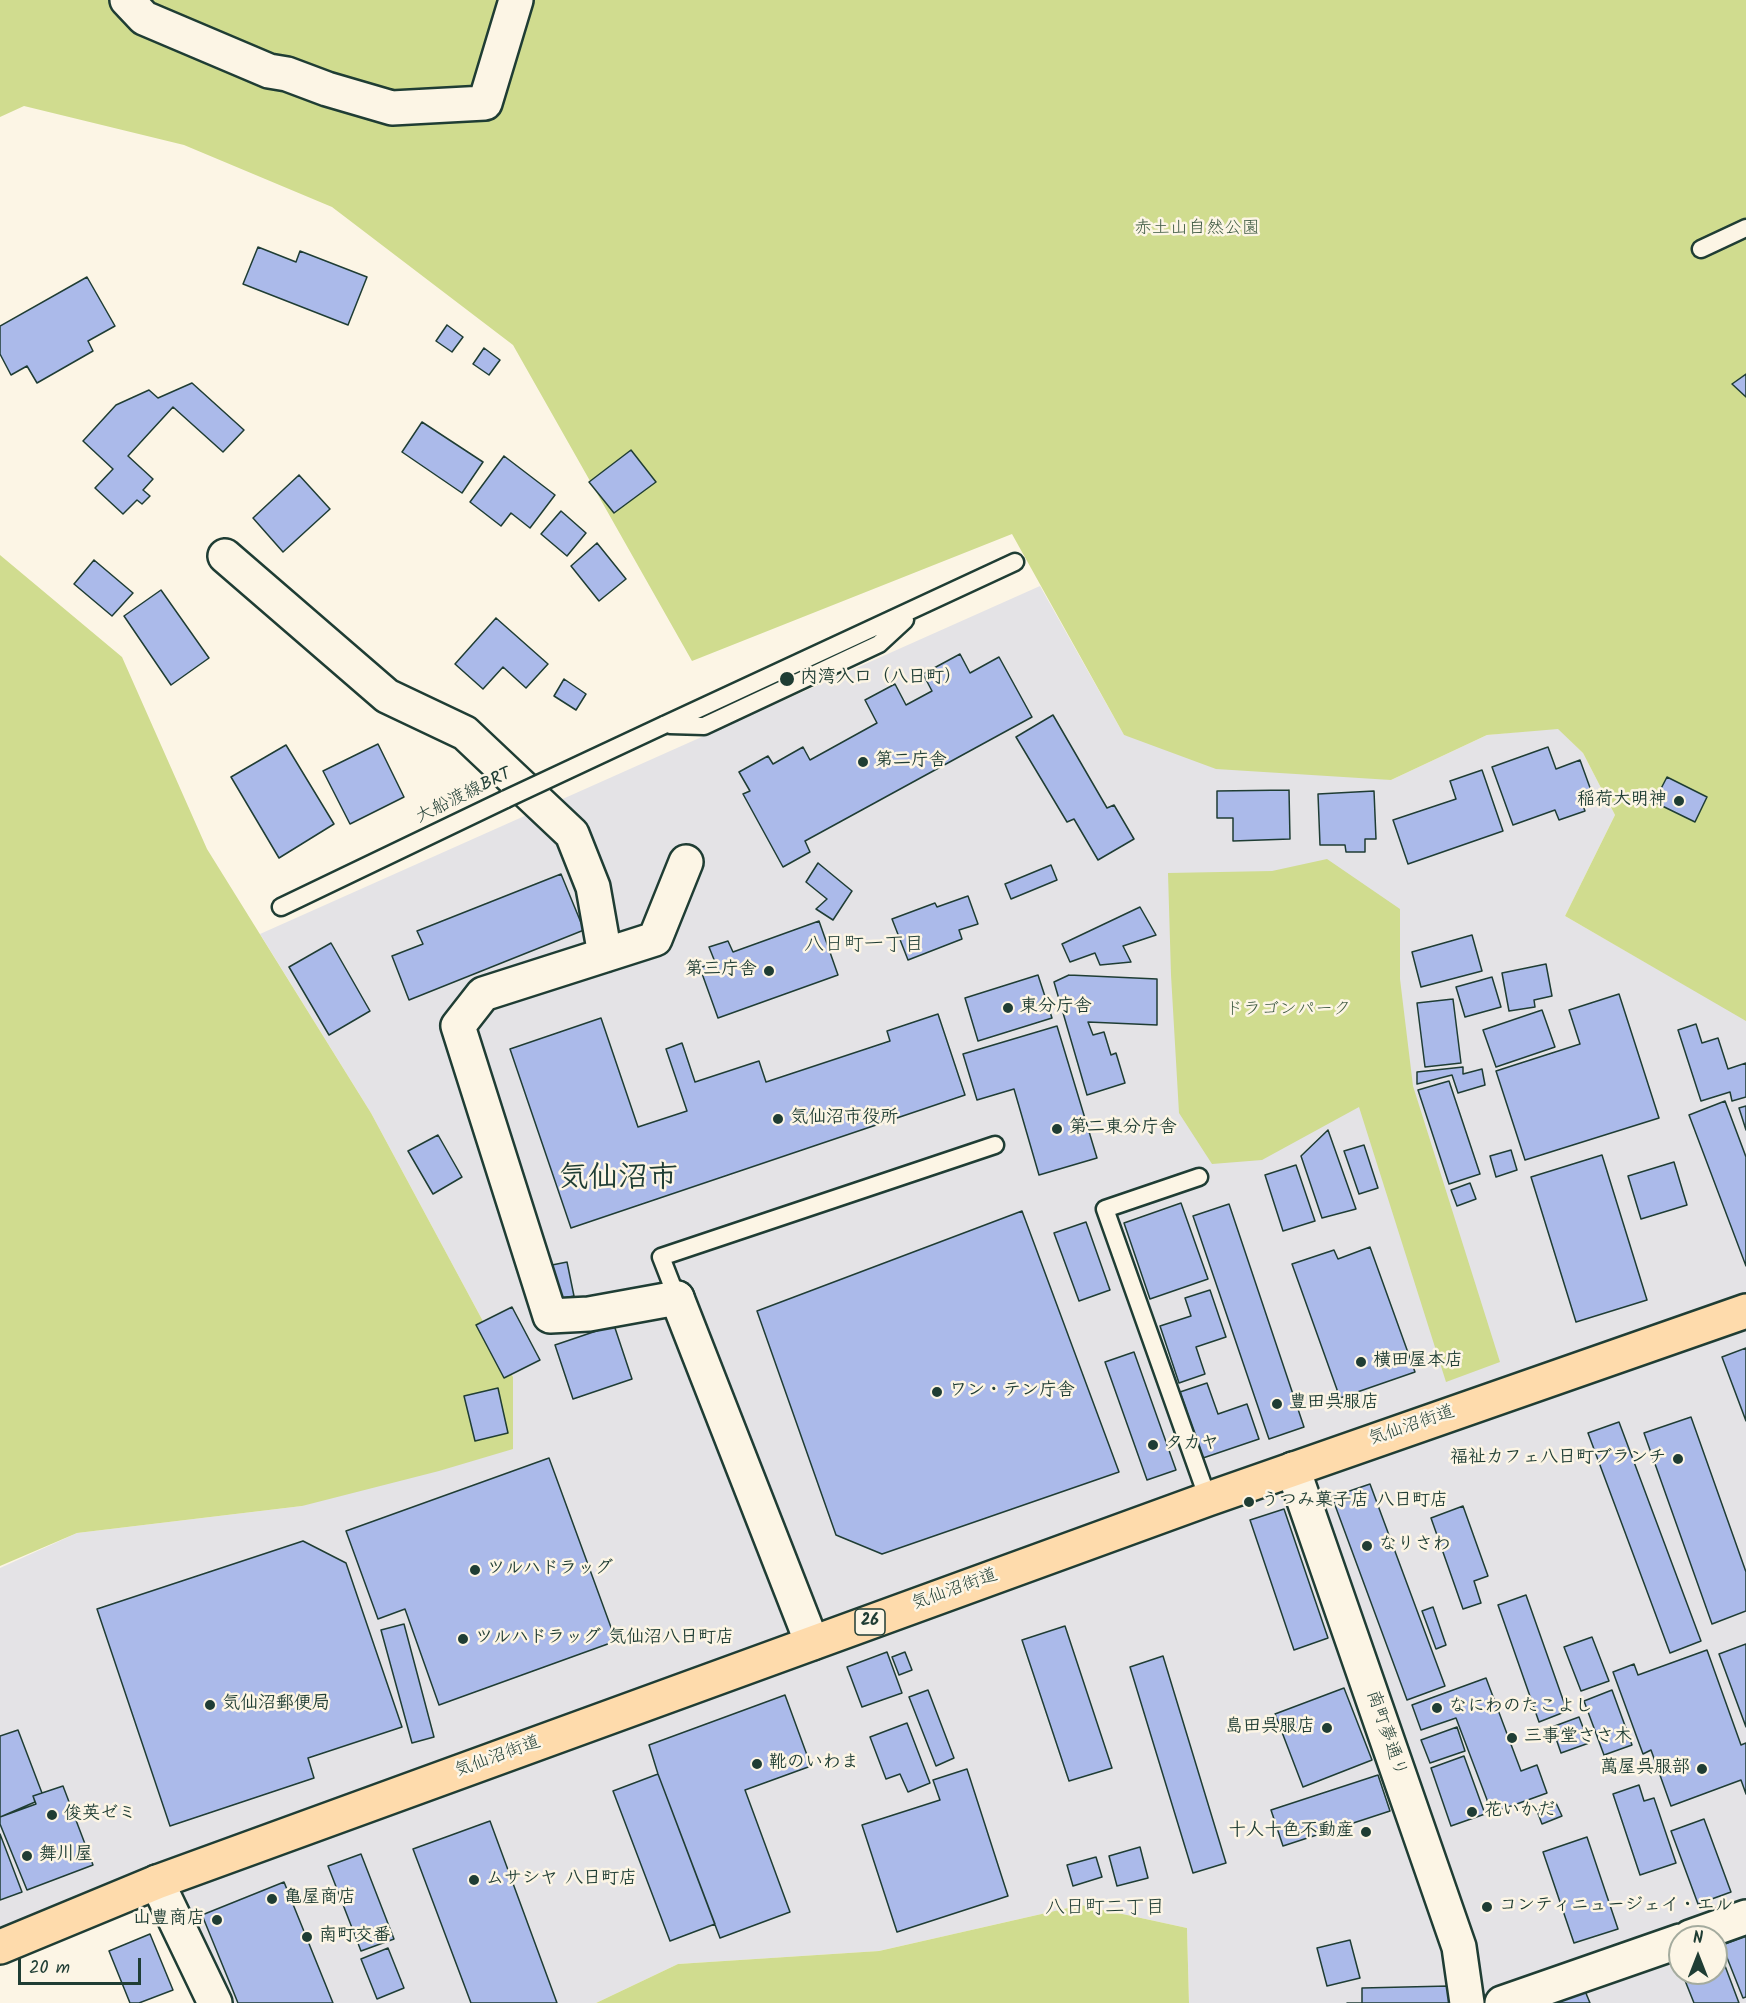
<!DOCTYPE html>
<meta charset="utf-8">
<style>
body{margin:0}
#map{position:relative;width:1746px;height:2003px;overflow:hidden;background:#fcf5e5;font-family:Kalam,sans-serif}
canvas{display:block}
.north{position:absolute;left:1668px;top:1925px;width:60px;height:60px;box-sizing:border-box;background:#fcf5e5;border:2px solid #a4ab9e;border-radius:50%;rotate:0deg;font-size:16px;font-weight:700;line-height:24px;text-align:center;color:#1f3d34}
.north::after{content:'';display:block;margin:auto;width:21px;height:27px;background:#1f3d34;clip-path:polygon(50% 0,100% 100%,50% 72%,0 100%)}
.scale{position:absolute;left:18px;top:1958px;width:123px;height:27px;box-sizing:border-box;border:3px solid #1f3d34;border-top:0;padding-left:8px;font-size:18px;line-height:21px;white-space:nowrap;color:#1f3d34;-webkit-text-stroke:4px #fcf5e5;paint-order:stroke}
</style>
<div id="map">
<canvas width="1746" height="2003"></canvas>
<div class="north">N</div>
<div class="scale">20 m</div>
</div>
<script>
const context = document.querySelector('canvas').getContext('2d');
context.lineJoin = 'round';
function fill(path, color) { context.fillStyle = color; context.fill(path, 'evenodd'); }
const shape = rows => new Path2D(rows.map(r => 'M' + r).join(''));
function trace(path, color, width, dash) { context.strokeStyle = color; context.lineWidth = width; context.lineCap = dash ? 'butt' : 'round'; context.setLineDash(dash || []); context.stroke(path); }
function label(font, color, halo, rows, align = 'center') {
  context.font = font + ' Kalam,"Klee One",sans-serif'; context.lineWidth = 5; context.setLineDash([]); context.textBaseline = 'middle'; context.strokeStyle = halo; context.fillStyle = color; for (const [text, x, y, turn = 0] of rows) {
    context.save(); context.translate(x, y); context.rotate((+turn || 0) * Math.PI / 180); context.textAlign = isNaN(turn) ? turn : align; if (halo) context.strokeText(text, 0, 0); context.fillText(text, 0, 0); context.restore();
  }
}
fill(shape([
 [1040,586,1124,735,1391,780,1487,735,1558,728,1583,753,1615,815,1565,916,1746,1020,1746,2003,1189,2003,1187,1928,1081,1905,879,1951,678,1964,596,2003,215,2003,157,1882,0,1947,0,1568,77,1533,302,1506,513,1377,371,1113,260,934],
 [1680,1937,1716,1937,1716,1973,1680,1973]
]), '#e4e3e6');
fill(shape([
 [0,0,1746,0,1746,1021,1565,916,1615,815,1583,753,1558,729,1487,735,1391,780,1216,769,1124,735,1012,534,692,661,513,345,332,207,184,145,24,106,0,117],
 [0,555,122,657,207,849,371,1113,513,1377,513,1449,439,1471,302,1506,77,1533,0,1566],
 [1327,859,1400,909,1400,979,1413,1086,1500,1362,1446,1382,1359,1107,1262,1160,1212,1164,1179,1113,1171,975,1168,873,1272,871],
 [1081,1905,1187,1928,1189,2003,596,2003,678,1964,879,1951]
]), '#d0dc8f');
const building = shape([
 [258,247,296,262,300,251,367,277,348,325,243,284,258,247],
 [87,277,115,326,88,341,93,351,37,383,27,366,11,375,0,354,0,326,87,277],
 [447,325,463,337,452,352,436,341,447,325],
 [484,348,500,360,489,375,473,364,484,348],
 [1746,374,1746,397,1732,384,1746,374],
 [192,383,244,430,223,452,173,407,128,456,153,479,143,490,150,496,142,504,137,500,123,514,95,488,113,469,83,441,116,405,149,390,158,398,192,383],
 [422,422,483,462,462,493,402,452,422,422],
 [631,450,656,482,614,513,589,482,631,450],
 [504,456,555,495,530,528,511,513,501,526,470,502,504,456],
 [299,475,330,509,283,552,253,518,299,475],
 [561,511,586,533,567,556,541,534,561,511],
 [597,543,626,579,599,601,571,566,597,543],
 [94,560,133,593,112,616,74,584,94,560],
 [161,590,209,658,171,685,124,616,161,590],
 [496,618,548,664,526,688,503,667,483,689,455,664,496,618],
 [960,654,970,673,999,657,1032,717,805,841,810,852,783,867,743,794,750,791,739,772,768,756,773,764,803,747,810,760,877,723,865,700,895,684,906,705,932,691,923,674,960,654],
 [564,679,586,694,576,710,554,696,564,679],
 [1053,715,1107,808,1114,805,1134,839,1098,860,1074,819,1067,822,1016,737,1053,715],
 [378,744,404,797,350,824,323,771,378,744],
 [286,745,334,824,279,858,231,777,286,745],
 [1548,747,1556,769,1580,760,1593,796,1581,800,1585,811,1559,820,1555,810,1513,825,1492,767,1548,747],
 [1482,770,1503,831,1408,864,1393,820,1456,799,1450,781,1482,770],
 [1667,777,1707,797,1695,822,1654,802,1667,777],
 [1289,790,1290,839,1233,841,1233,818,1217,818,1217,791,1289,790],
 [1374,791,1376,839,1365,839,1365,852,1346,852,1345,845,1320,845,1318,794,1374,791],
 [818,863,852,891,833,920,816,909,827,899,806,882,818,863],
 [1051,865,1057,880,1011,899,1005,884,1051,865],
 [561,874,584,930,409,1000,392,956,423,944,417,931,561,874],
 [968,896,978,924,959,930,962,939,908,960,892,919,935,903,937,907,968,896],
 [1140,907,1156,935,1123,946,1131,962,1100,965,1095,953,1070,962,1062,944,1140,907],
 [819,921,838,975,718,1018,700,968,715,962,709,947,728,941,733,952,819,921],
 [1472,935,1482,971,1421,987,1412,952,1472,935],
 [331,943,370,1011,329,1035,289,967,331,943],
 [1546,964,1552,996,1534,1000,1535,1007,1509,1011,1502,973,1546,964],
 [1038,975,1052,1018,978,1041,965,998,1038,975],
 [1069,975,1157,979,1157,1025,1088,1022,1093,1035,1104,1032,1111,1055,1116,1053,1125,1083,1087,1095,1054,982,1069,975],
 [1492,977,1501,1007,1465,1017,1456,987,1492,977],
 [1619,994,1659,1118,1525,1160,1496,1071,1580,1044,1569,1010,1619,994],
 [1453,999,1461,1063,1425,1067,1417,1003,1453,999],
 [1542,1010,1555,1047,1496,1067,1483,1030,1542,1010],
 [938,1014,965,1095,571,1228,510,1049,601,1018,638,1127,687,1111,666,1049,682,1043,695,1082,759,1061,766,1082,890,1041,887,1031,938,1014],
 [1696,1024,1702,1043,1718,1038,1728,1069,1746,1063,1746,1097,1732,1101,1730,1092,1701,1101,1678,1030,1696,1024],
 [1057,1026,1097,1158,1039,1175,1014,1089,977,1100,963,1054,1057,1026],
 [1463,1067,1463,1074,1482,1069,1485,1085,1458,1093,1452,1075,1417,1084,1417,1072,1463,1067],
 [1449,1081,1480,1174,1449,1184,1418,1090,1449,1081],
 [1725,1101,1746,1157,1746,1266,1689,1115,1725,1101],
 [1746,1106,1746,1130,1739,1108,1746,1106],
 [1328,1130,1356,1209,1322,1218,1301,1156,1328,1130],
 [438,1135,462,1177,433,1194,408,1151,438,1135],
 [1364,1145,1378,1188,1359,1194,1344,1151,1364,1145],
 [1511,1150,1517,1170,1496,1177,1490,1156,1511,1150],
 [1602,1155,1647,1300,1576,1322,1531,1177,1602,1155],
 [1674,1162,1687,1205,1641,1219,1628,1176,1674,1162],
 [1296,1165,1315,1221,1283,1231,1265,1175,1296,1165],
 [1470,1183,1476,1199,1457,1206,1451,1190,1470,1183],
 [1181,1203,1208,1279,1150,1299,1124,1223,1181,1203],
 [1229,1204,1304,1427,1269,1439,1193,1216,1229,1204],
 [1022,1211,1119,1472,882,1554,836,1535,757,1311,1022,1211],
 [1086,1222,1110,1290,1079,1301,1054,1233,1086,1222],
 [1370,1247,1415,1372,1340,1398,1292,1264,1334,1250,1338,1259,1370,1247],
 [567,1262,574,1296,560,1299,552,1265,567,1262],
 [1210,1290,1226,1337,1196,1347,1205,1374,1179,1383,1160,1326,1191,1316,1185,1298,1210,1290],
 [512,1307,540,1360,504,1378,476,1325,512,1307],
 [614,1325,632,1379,573,1399,555,1345,614,1325],
 [1746,1348,1746,1421,1722,1357,1746,1348],
 [1134,1352,1176,1470,1147,1480,1105,1362,1134,1352],
 [1207,1383,1218,1414,1247,1404,1259,1439,1203,1458,1180,1392,1207,1383],
 [498,1388,508,1433,475,1441,464,1396,498,1388],
 [1691,1417,1746,1572,1746,1611,1712,1624,1644,1433,1691,1417],
 [1619,1422,1701,1641,1670,1653,1588,1433,1619,1422],
 [549,1458,616,1641,439,1705,405,1609,378,1619,346,1531,549,1458],
 [1370,1484,1445,1686,1407,1700,1332,1497,1370,1484],
 [1463,1506,1488,1576,1474,1581,1481,1603,1463,1609,1431,1518,1463,1506],
 [1284,1509,1328,1638,1294,1650,1250,1520,1284,1509],
 [303,1541,346,1563,402,1727,308,1758,314,1778,170,1826,97,1609,303,1541],
 [1526,1595,1567,1711,1539,1722,1498,1605,1526,1595],
 [1433,1607,1446,1645,1436,1649,1422,1611,1433,1607],
 [404,1624,434,1737,412,1743,381,1630,404,1624],
 [1065,1626,1112,1768,1069,1781,1022,1640,1065,1626],
 [1592,1637,1609,1681,1581,1691,1564,1647,1592,1637],
 [1746,1644,1746,1727,1719,1654,1746,1644],
 [1707,1650,1741,1745,1746,1743,1746,1794,1741,1780,1671,1806,1651,1750,1643,1754,1613,1672,1634,1664,1638,1675,1707,1650],
 [887,1652,902,1693,862,1707,847,1667,887,1652],
 [905,1652,912,1670,899,1675,892,1657,905,1652],
 [1163,1656,1226,1863,1193,1873,1130,1667,1163,1656],
 [1486,1678,1521,1771,1537,1765,1547,1793,1492,1813,1456,1718,1421,1730,1412,1705,1486,1678],
 [1344,1688,1372,1760,1303,1787,1275,1714,1344,1688],
 [928,1690,954,1758,936,1766,909,1697,928,1690],
 [1612,1690,1632,1745,1604,1755,1584,1701,1612,1690],
 [785,1695,811,1766,745,1790,790,1912,720,1938,658,1774,649,1745,785,1695],
 [1579,1717,1589,1743,1561,1753,1552,1727,1579,1717],
 [907,1723,930,1783,908,1792,900,1774,886,1779,870,1737,907,1723],
 [1457,1727,1465,1751,1430,1763,1421,1740,1457,1727],
 [18,1730,42,1793,33,1796,36,1804,0,1817,0,1736,18,1730],
 [1464,1756,1485,1814,1451,1826,1431,1768,1464,1756],
 [967,1769,1008,1896,897,1932,862,1825,940,1800,933,1780,967,1769],
 [658,1774,715,1924,670,1941,613,1791,658,1774],
 [1378,1775,1390,1811,1283,1846,1271,1810,1378,1775],
 [1639,1785,1644,1801,1654,1798,1676,1863,1640,1875,1613,1794,1639,1785],
 [63,1786,93,1865,27,1890,0,1824,0,1817,35,1802,33,1796,63,1786],
 [1556,1803,1562,1816,1542,1824,1537,1811,1556,1803],
 [1704,1819,1731,1892,1698,1904,1671,1831,1704,1819],
 [490,1821,557,2003,471,2003,413,1849,490,1821],
 [0,1834,22,1892,0,1900,0,1834],
 [1587,1837,1618,1929,1574,1943,1543,1852,1587,1837],
 [1140,1847,1148,1878,1117,1886,1109,1856,1140,1847],
 [361,1854,394,1939,361,1951,328,1866,361,1854],
 [1096,1857,1102,1877,1073,1886,1067,1865,1096,1857],
 [284,1882,333,2003,238,2003,202,1915,284,1882],
 [150,1934,173,1990,139,2003,130,2003,109,1951,150,1934],
 [1746,1936,1746,1997,1743,1998,1722,1945,1746,1936],
 [1350,1940,1360,1978,1327,1986,1317,1948,1350,1940],
 [1716,1942,1739,2003,1694,2003,1682,1973,1716,1973,1716,1942],
 [388,1948,404,1988,377,1999,361,1959,388,1948],
 [1449,1986,1449,2003,1347,2003,1362,2003,1362,1988,1449,1986],
 [1583,1986,1590,2003,1532,2003,1583,1986]
]);
fill(building, '#abbaea');
trace(building, '#1f3d34', 1.5);
const lane = shape([
 [1701,249,1746,228],
 [664,725,1015,562],
 [670,725,704,726,879,644,905,620],
 [281,907,506,799],
 [1199,1177,1105,1209,1208,1499],
 [677,1298,661,1257,995,1145]
]);
const street = shape([
 [127,0,144,18,269,71,287,74,327,89,392,108,485,103,516,0],
 [225,556,387,696,465,733,572,834,593,887,605,955],
 [677,1298,589,1314,550,1316,458,1026,483,994,655,939,686,862],
 [1293,1469,1459,1947,1467,2003],
 [157,1882,215,2003],
 [1690,1937,1746,1917],
 [1502,2003,1680,1941]
]);
const secondary = shape([
 [677,1298,812,1643]
]);
const primary = shape([
 [0,1947,157,1882,1208,1499,1746,1311]
]);
trace(lane, '#1f3d34', 21);
trace(street, '#1f3d34', 38);
trace(secondary, '#1f3d34', 38);
trace(primary, '#1f3d34', 38);
trace(lane, '#fcf5e5', 16);
trace(street, '#fcf5e5', 33);
trace(secondary, '#fcf5e5', 33);
trace(primary, '#fedbac', 33);
const laneBridge = shape([
 [506,799,664,725]
]);
trace(laneBridge, '#1f3d34', 21, []);
trace(laneBridge, '#fcf5e5', 16);
for (const [x, y, r, color] of [
 [787,679,8,"#1f3d34"],
 [863,762,6,"#1f3d34"],
 [1679,801,6,"#1f3d34"],
 [769,971,6,"#1f3d34"],
 [1008,1008,6,"#1f3d34"],
 [778,1119,6,"#1f3d34"],
 [1057,1129,6,"#1f3d34"],
 [1361,1362,6,"#1f3d34"],
 [937,1392,6,"#1f3d34"],
 [1277,1404,6,"#1f3d34"],
 [1153,1445,6,"#1f3d34"],
 [1678,1459,6,"#1f3d34"],
 [1249,1502,6,"#1f3d34"],
 [1367,1546,6,"#1f3d34"],
 [475,1570,6,"#1f3d34"],
 [463,1639,6,"#1f3d34"],
 [210,1705,6,"#1f3d34"],
 [1437,1708,6,"#1f3d34"],
 [1327,1728,6,"#1f3d34"],
 [1512,1738,6,"#1f3d34"],
 [757,1764,6,"#1f3d34"],
 [1702,1769,6,"#1f3d34"],
 [1472,1812,6,"#1f3d34"],
 [52,1815,6,"#1f3d34"],
 [1366,1832,6,"#1f3d34"],
 [27,1856,6,"#1f3d34"],
 [474,1880,6,"#1f3d34"],
 [272,1899,6,"#1f3d34"],
 [1487,1907,6,"#1f3d34"],
 [217,1920,6,"#1f3d34"],
 [307,1937,6,"#1f3d34"]
]) { const dot = new Path2D(); dot.arc(x, y, r, 0, 2 * Math.PI); context.fillStyle = color; context.fill(dot); trace(dot, '#fcf5e5', 2); }
for (const [x, y, w] of [
 [870,1622,30]
]) { const box = new Path2D(); box.roundRect(x - w / 2, y - 13, w, 26, 4.5); context.fillStyle = '#fcf5e5'; context.fill(box); trace(box, '#1f3d34', 1.5); }
label('bold 16px', '#1f3d34', null, [
 ["26",870,1622]
]);
label('18px', '#425d46', '#fcf5e5', [
 ["赤土山自然公園",1197,230],
 ["ドラゴンパーク",1288,1011]
]);
label('bold 18px', '#1f3d34', '#fcf5e5', [
 ["内湾入口（八日町）",800,679],
 ["第二庁舎",875,762],
 ["稲荷大明神",1667,801,"right"],
 ["第三庁舎",757,971,"right"],
 ["東分庁舎",1020,1008],
 ["気仙沼市役所",790,1119],
 ["第二東分庁舎",1069,1129],
 ["横田屋本店",1373,1362],
 ["ワン・テン庁舎",949,1392],
 ["豊田呉服店",1289,1404],
 ["タカヤ",1165,1445],
 ["福祉カフェ八日町ブランチ",1666,1459,"right"],
 ["うつみ菓子店 八日町店",1261,1502],
 ["なりさわ",1379,1546],
 ["ツルハドラッグ",487,1570],
 ["ツルハドラッグ 気仙沼八日町店",475,1639],
 ["気仙沼郵便局",222,1705],
 ["なにわのたこよし",1449,1708],
 ["島田呉服店",1315,1728,"right"],
 ["三事堂ささ木",1524,1738],
 ["靴のいわま",769,1764],
 ["萬屋呉服部",1690,1769,"right"],
 ["花いかだ",1484,1812],
 ["俊英ゼミ",64,1815],
 ["十人十色不動産",1354,1832,"right"],
 ["舞川屋",39,1856],
 ["ムサシヤ 八日町店",486,1880],
 ["亀屋商店",284,1899],
 ["コンティニュージェイ・エル",1499,1907],
 ["山豊商店",205,1920,"right"],
 ["南町交番",319,1937]
], 'left');
label('18px', '#1f3d34', '#fcf5e5', [
 ["大船渡線BRT",464,797,-26],
 ["気仙沼街道",1412,1427,-19],
 ["気仙沼街道",955,1591,-20],
 ["南町夢通り",1385,1734,71],
 ["気仙沼街道",498,1758,-20]
]);
label('20px', '#1f3d34', '#fcf5e5', [
 ["八日町一丁目",864,947],
 ["八日町二丁目",1105,1910]
]);
label('bold 30px', '#1f3d34', '#fcf5e5', [
 ["気仙沼市",618,1181]
]);
</script>
